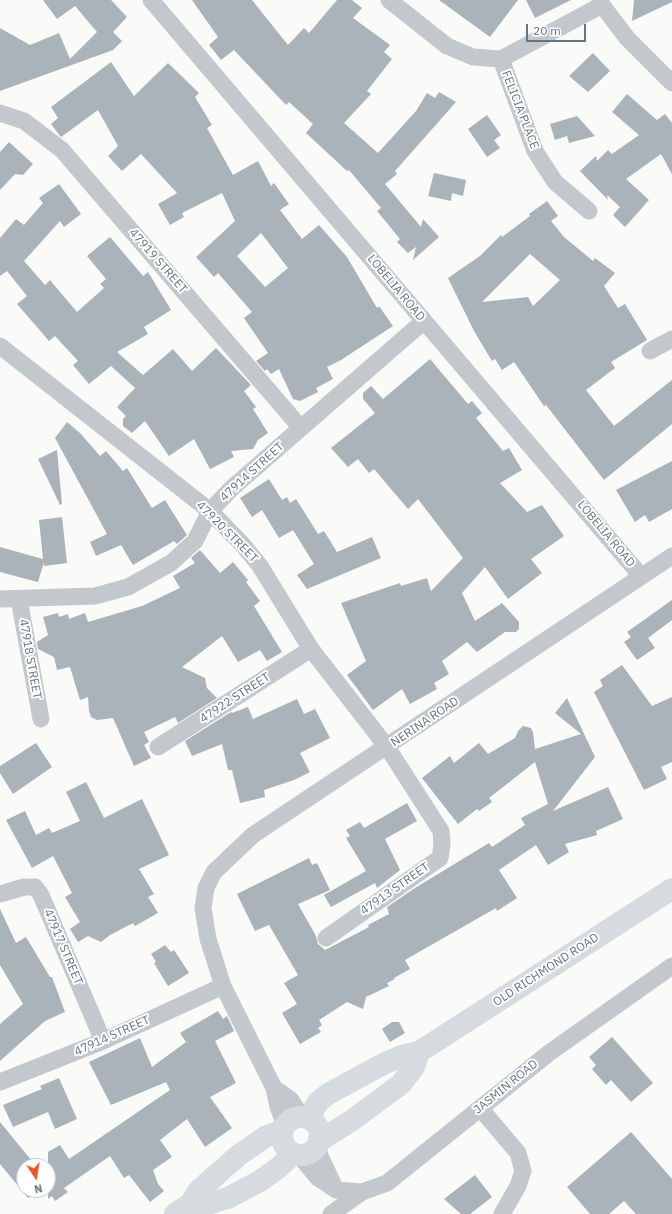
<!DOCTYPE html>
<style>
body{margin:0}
#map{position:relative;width:672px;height:1214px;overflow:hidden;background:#fafaf8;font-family:"IBM Plex Sans",sans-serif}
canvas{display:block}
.north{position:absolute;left:16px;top:1158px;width:40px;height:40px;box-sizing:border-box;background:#fff;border:1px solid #c1c8cd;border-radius:50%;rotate:168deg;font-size:11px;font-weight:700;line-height:16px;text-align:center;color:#657683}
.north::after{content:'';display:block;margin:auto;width:14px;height:18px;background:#e4572e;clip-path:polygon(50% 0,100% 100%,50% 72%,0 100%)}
.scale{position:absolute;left:526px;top:24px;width:60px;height:18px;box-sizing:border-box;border:2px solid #657683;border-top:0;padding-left:5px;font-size:12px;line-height:14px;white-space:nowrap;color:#657683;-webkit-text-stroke:3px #fff;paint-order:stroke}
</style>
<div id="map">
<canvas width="672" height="1214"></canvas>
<div class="north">N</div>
<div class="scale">20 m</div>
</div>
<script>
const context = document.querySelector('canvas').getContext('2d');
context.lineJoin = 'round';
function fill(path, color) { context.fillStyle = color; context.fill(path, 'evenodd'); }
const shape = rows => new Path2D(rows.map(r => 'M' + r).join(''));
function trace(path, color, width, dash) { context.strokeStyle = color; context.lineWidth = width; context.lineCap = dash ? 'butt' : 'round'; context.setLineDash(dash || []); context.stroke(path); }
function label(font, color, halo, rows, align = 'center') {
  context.font = font + ' "IBM Plex Sans",sans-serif'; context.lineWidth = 4; context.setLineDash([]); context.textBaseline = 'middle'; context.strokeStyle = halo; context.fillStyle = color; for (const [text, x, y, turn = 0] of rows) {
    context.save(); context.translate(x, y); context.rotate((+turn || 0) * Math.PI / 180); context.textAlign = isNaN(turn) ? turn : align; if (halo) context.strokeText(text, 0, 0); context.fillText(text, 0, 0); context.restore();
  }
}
fill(shape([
 [43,0,111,0,127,17,113,32,122,41,113,50,0,91,0,28,30,45,59,33,70,59,97,32,75,6,57,19],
 [192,0,252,0,288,45,304,28,309,33,337,0,352,0,362,8,353,18,390,45,384,52,392,59,367,91,371,94,344,123,378,153,416,111,427,93,435,98,439,92,456,102,395,171,397,174,385,184,421,227,423,219,439,237,413,260,416,247,408,253,397,242,400,239,377,211,381,208,349,170,347,171,306,133,313,124,289,102,286,105,234,50,221,60,209,45,218,37],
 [439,0,518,0,490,37],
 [526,0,571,0,535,18],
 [634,0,672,0,672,2,632,21],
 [593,53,610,71,588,92,569,76],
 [111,62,134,96,168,63,199,93,195,97,212,125,207,128,233,175,258,161,271,186,274,183,289,204,280,210,302,239,319,225,347,257,377,308,379,306,393,326,341,360,327,367,333,379,316,388,318,392,300,401,293,399,279,369,271,374,267,369,265,371,256,361,268,353,244,318,252,312,218,273,214,277,196,257,235,221,222,193,182,213,184,217,170,225,158,204,177,193,141,154,122,171,108,156,118,146,98,110,61,137,51,124,58,118,51,107],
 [261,233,288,268,265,287,237,256],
 [627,94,657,120,665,114,672,123,672,174,661,154,626,179,649,200,625,227,613,215,620,207,607,195,608,200,580,171,596,156,597,161,608,150,612,154,639,135,612,112],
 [487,115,501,135,494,140,500,148,487,157,468,129],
 [577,116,595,136,569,143,567,136,555,140,550,124],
 [9,142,33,164,23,175,15,174,0,190,0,152],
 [434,173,466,180,463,196,452,193,451,201,428,196],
 [59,184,81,214,64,227,60,221,24,261,45,285,50,280,77,312,104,288,100,284,106,279,87,256,110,237,143,276,148,272,171,310,144,327,148,334,117,352,143,375,173,349,192,371,216,348,251,385,244,391,256,407,253,409,268,433,258,440,253,449,231,451,234,457,210,469,194,439,169,456,145,421,132,433,123,426,123,419,126,416,117,407,135,388,111,366,89,384,73,365,78,361,55,336,49,341,17,304,27,296,7,271,0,276,0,238,16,219,24,225,43,203,39,198],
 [547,201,558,216,551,221,564,237,593,261,595,258,615,273,604,286,618,308,625,304,647,340,611,362,615,368,586,390,614,426,672,380,672,424,604,480,546,405,544,406,514,362,502,370,495,359,492,361,474,331,448,278,480,256,501,235,502,237,530,216,529,214],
 [530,254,560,280,533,306,528,297,482,302],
 [430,359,468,404,472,401,482,413,476,418,503,451,509,448,522,470,500,483,527,512,542,505,564,536,531,559,542,573,508,599,485,567,462,593,475,621,502,603,519,622,519,629,516,632,505,632,477,652,467,642,442,661,449,674,434,683,437,689,410,704,402,689,373,710,347,675,366,661,341,603,400,583,401,586,427,578,431,591,463,558,418,499,408,509,374,469,369,473,358,459,348,467,331,448,375,413,363,399,363,393,371,386,383,399],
 [67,422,80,433,100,456,106,451,123,471,127,468,152,508,165,500,187,535,177,544,174,541,133,565,121,545,96,556,90,542,107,534,55,438],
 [57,450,62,504,60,505,38,459],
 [672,461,672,509,649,522,645,515,635,522,616,490],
 [269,479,282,500,287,497,290,503,296,499,318,534,324,531,337,552,372,537,381,558,307,589,297,575,314,564,293,530,279,538,262,510,252,517,240,498],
 [62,517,67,563,44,566,44,562,38,582,0,572,0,547,43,559,39,520],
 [200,550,220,573,233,562,248,580,246,582,260,601,254,606,282,652,267,661,260,650,238,662,222,636,182,667,205,678,207,688,217,698,178,723,175,717,144,732,149,742,144,745,151,758,134,766,113,718,97,720,91,717,89,711,88,697,80,700,70,667,57,670,54,657,38,649,37,642,48,635,43,617,58,613,59,617,68,614,69,619,85,613,88,622,142,606,180,588,173,576,195,563,191,558],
 [672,600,672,620,648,638,655,648,637,660,624,642,631,637,627,632],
 [622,665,652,706,672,697,672,762,661,767,667,779,644,790,594,692,603,686,600,680],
 [567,698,595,757,553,811,608,787,623,819,596,831,597,835,565,844,569,852,548,865,536,845,499,870,517,898,497,911,496,908,405,960,410,969,394,978,395,979,387,983,389,986,366,997,363,1009,347,1002,319,1020,322,1025,318,1028,321,1032,300,1044,282,1013,297,1004,284,983,298,975,269,925,255,931,237,894,309,858,312,865,317,863,330,890,298,904,316,936,318,944,325,950,369,927,368,925,389,914,387,907,415,888,489,843,492,847,525,825,521,818,548,804,535,762,489,798,492,802,479,811,477,809,458,824,422,778,450,756,454,763,479,743,488,754,515,738,518,731,523,726,531,728,533,732,535,749,581,734,555,713],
 [297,699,304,714,315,709,330,738,300,753,310,772,294,780,264,790,265,797,240,803,232,770,228,770,222,744,192,756,185,741,231,712,232,713,248,707,253,719],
 [36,743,52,767,13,794,0,773,0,766],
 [86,782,104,818,142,799,169,855,139,869,154,894,148,897,158,913,135,926,133,923,110,935,101,942,88,936,78,942,70,929,80,922,65,897,72,893,53,856,32,868,6,820,25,811,36,835,49,828,52,833,80,821,66,792],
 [407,803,417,821,385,839,400,870,377,888,375,883,331,907,324,895,366,871,346,838,350,836,346,830,360,822,364,828],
 [0,909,16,943,26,937,50,977,52,977,65,1012,45,1021,0,1061,0,1024,23,1004,0,965],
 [165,945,171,952,174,950,189,973,168,986,154,963,156,962,151,954],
 [218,1011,223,1019,227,1016,234,1031,215,1041,236,1083,210,1097,232,1128,205,1147,187,1119,160,1140,172,1157,153,1170,158,1184,164,1191,150,1202,129,1175,124,1178,110,1156,64,1188,68,1192,55,1201,52,1196,48,1199,48,1152,60,1145,69,1159,170,1090,166,1082,111,1105,89,1062,140,1038,152,1067,186,1042,180,1033],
 [392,1022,399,1022,405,1033,390,1042,382,1029],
 [612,1037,653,1083,631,1102,611,1080,606,1085,592,1069,596,1065,589,1057],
 [59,1078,77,1119,55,1129,48,1112,13,1127,3,1105,42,1089,40,1086],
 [0,1122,36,1166,24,1166,24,1190,41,1190,28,1198,0,1164],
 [631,1132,672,1179,672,1214,636,1214,624,1201,609,1214,590,1214,567,1187],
 [475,1175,492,1197,470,1214,461,1214,444,1199]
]), '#aab3b9');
trace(shape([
 [151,0,641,576],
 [389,0,447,46,473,57,501,59,602,5],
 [600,0,602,5,627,38,672,83],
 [501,59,535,151,555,182,589,211],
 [0,113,24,121,62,150,301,428],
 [0,346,210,511,243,545,260,566,311,649,387,747,441,831,442,844,440,858,326,938],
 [650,351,672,339],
 [0,599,95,596,128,587,171,563,195,541,210,511,232,488,424,321],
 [19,599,41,719],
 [158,747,311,649],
 [0,894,24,887,35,887,41,895,103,1041],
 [0,1082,103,1041,223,986],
 [274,1088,291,1100,302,1117],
 [480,1108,518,1153,523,1171,518,1186,502,1214],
 [285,1125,278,1107,274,1088,223,986,208,939,203,908,206,888,214,872,253,835,672,556],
 [316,1147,336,1190],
 [299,1155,318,1178,336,1190,362,1192,387,1183,549,1053,672,966],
 [331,1214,362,1192]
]), '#c3c8cc', 17);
trace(shape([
 '282 1136a19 19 0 1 1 38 0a19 19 0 1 1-38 0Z',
 [309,1118,318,1102,328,1094,385,1063,402,1056,419,1052,672,889],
 [319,1141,351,1121,401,1084,414,1067,419,1052],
 [190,1204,207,1204,228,1198,260,1181,278,1168,293,1154],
 [175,1214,190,1204,199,1190,239,1155,265,1137,283,1130]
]), '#d6dbdf', 22);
label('12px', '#657683', '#fff', [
 ["FELICIA PLACE",520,110,69],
 ["47919 STREET",158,261,49],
 ["LOBELIA ROAD",396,288,50],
 ["47914 STREET",252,472,-42],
 ["47920 STREET",227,532,45],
 ["LOBELIA ROAD",606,534,50],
 ["47918 STREET",30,659,80],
 ["47922 STREET",235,698,-33],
 ["NERINA ROAD",425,722,-34],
 ["47913 STREET",395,889,-35],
 ["47917 STREET",63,947,67],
 ["OLD RICHMOND ROAD",546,970,-33],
 ["47914 STREET",112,1036,-24],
 ["JASMIN ROAD",506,1087,-39]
]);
</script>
